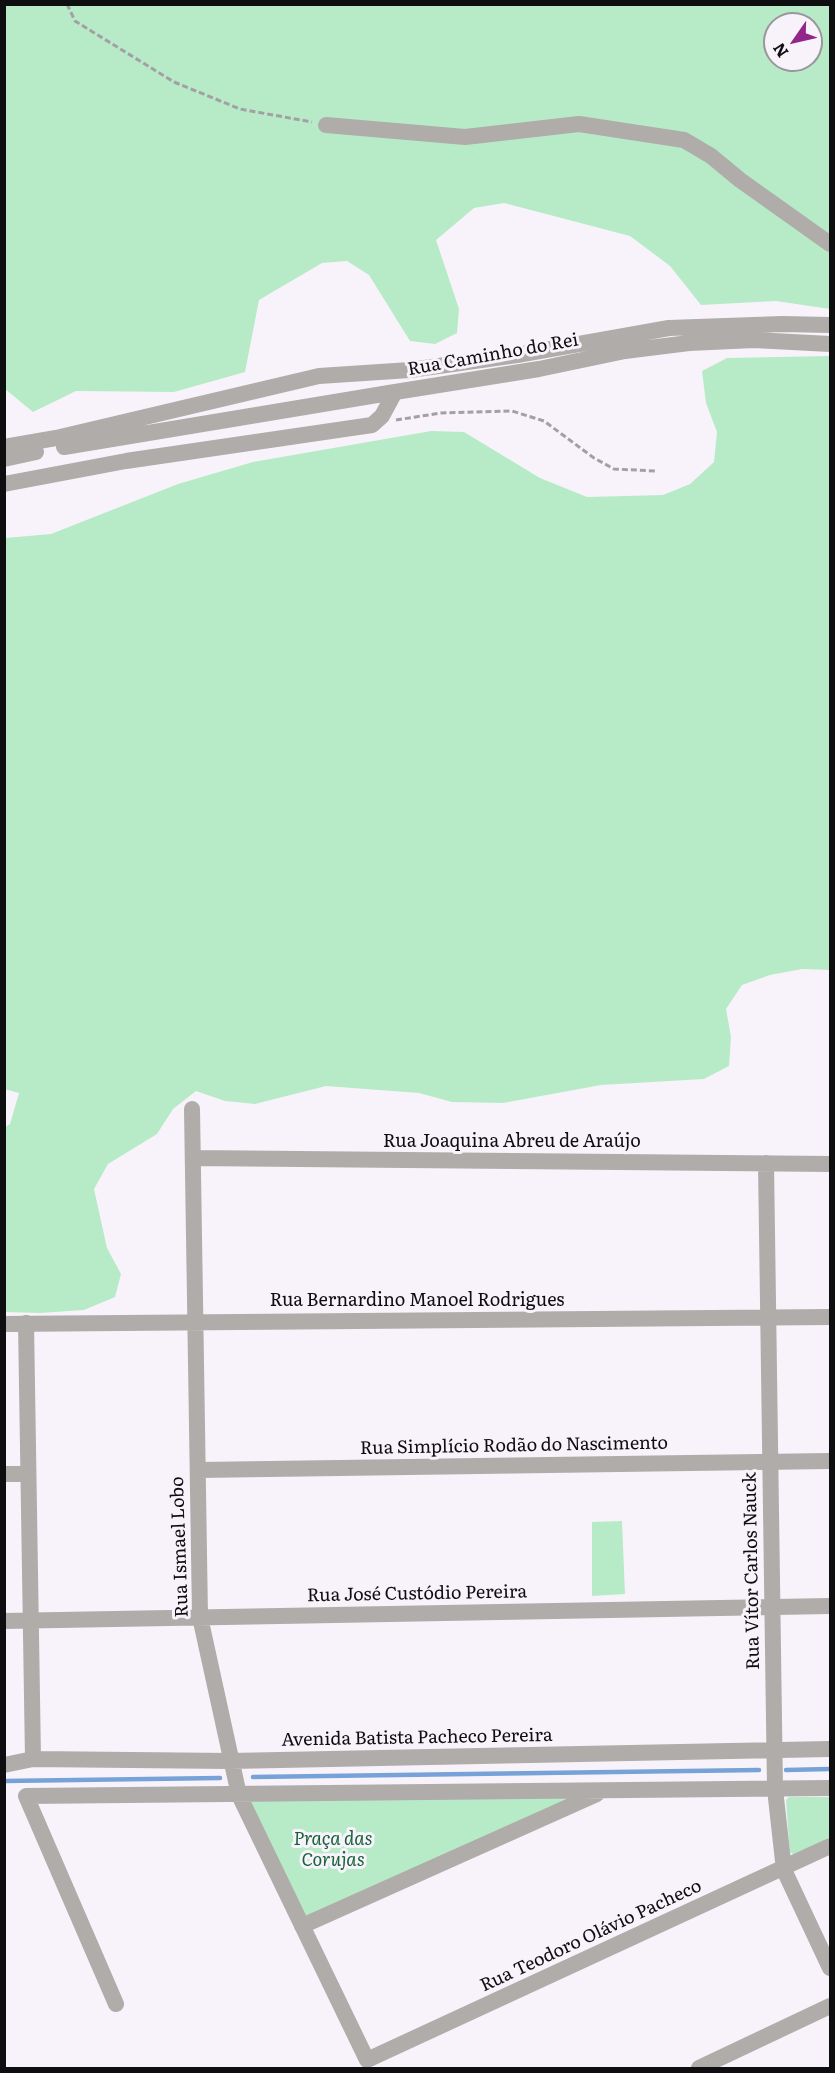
<!DOCTYPE html>
<meta charset="utf-8">
<style>
body{margin:0}
#map{position:relative;width:835px;height:2073px;overflow:hidden;background:#f8f3fa;font-family:Literata,serif}
canvas{display:block}
.frame{position:absolute;inset:0;border:6px solid #0e0d0f;pointer-events:none}
.north{position:absolute;left:763px;top:12px;width:60px;height:60px;box-sizing:border-box;background:#f8f3fa;border:2px solid #9a979c;border-radius:50%;rotate:236deg;font-size:16px;font-weight:700;line-height:24px;text-align:center;color:#0e0d0f}
.north::after{content:'';display:block;margin:auto;width:21px;height:27px;background:#92278a;clip-path:polygon(50% 0,100% 100%,50% 72%,0 100%)}
</style>
<div id="map">
<canvas width="835" height="2073"></canvas>
<div class="frame"></div>
<div class="north">N</div>
</div>
<script>
const context = document.querySelector('canvas').getContext('2d');
context.lineJoin = 'round';
function fill(path, color) { context.fillStyle = color; context.fill(path, 'evenodd'); }
const shape = rows => new Path2D(rows.map(r => 'M' + r).join(''));
function trace(path, color, width, dash) { context.strokeStyle = color; context.lineWidth = width; context.lineCap = dash ? 'butt' : 'round'; context.setLineDash(dash || []); context.stroke(path); }
function label(font, color, halo, rows, align = 'center') {
  context.font = font + ' Literata,serif'; context.lineWidth = 6; context.setLineDash([]); context.textBaseline = 'middle'; context.strokeStyle = halo; context.fillStyle = color; for (const [text, x, y, turn = 0] of rows) {
    context.save(); context.translate(x, y); context.rotate((+turn || 0) * Math.PI / 180); context.textAlign = isNaN(turn) ? turn : align; if (halo) context.strokeText(text, 0, 0); context.fillText(text, 0, 0); context.restore();
  }
}
fill(shape([
 [4,5,830,5,830,309,776,301,701,305,670,266,630,236,504,203,474,208,436,240,459,309,457,333,435,344,410,341,369,275,347,261,322,263,259,300,245,372,174,392,76,391,33,412,5,389],
 [775,24,811,24,811,60,775,60],
 [830,356,830,970,802,969,770,975,742,985,726,1009,731,1037,729,1066,704,1079,601,1085,503,1103,452,1102,419,1093,326,1086,255,1104,225,1101,196,1091,173,1109,157,1134,108,1164,94,1189,107,1248,121,1274,115,1297,84,1310,40,1313,5,1312,5,1127,10,1124,19,1093,4,1089,5,538,51,534,178,484,253,462,431,431,464,432,540,478,587,497,663,495,690,484,714,462,717,432,706,403,702,371,727,358],
 [622,1521,625,1594,592,1596,592,1522],
 [602,1791,306,1922,244,1797],
 [789,1797,830,1797,830,1837,794,1855,790,1852,789,1842,786,1800]
]), '#b7ebc7');
trace(shape([
 [786,1770,830,1769],
 [253,1777,759,1770],
 [4,1781,220,1778]
]), '#77a2d8', 4.5);
trace(shape([
 [67,4,75,21,174,82,240,109,312,122],
 [396,420,441,413,512,411,544,421,594,458,614,469,656,471]
]), '#a3a0a5', 3, [6, 3]);
trace(shape([
 [326,125,465,137,579,124,684,140,711,156,740,180,830,244],
 [4,447,56,438,319,376,410,370,517,355,669,328,782,324,830,325],
 [64,447,395,392],
 [4,459,36,452],
 [4,484,126,461,372,425,382,416,395,392,539,369,625,351,689,343,754,340,830,344],
 [192,1109,200,1617,239,1795,367,2060,830,1846],
 [193,1158,830,1164],
 [766,1163,775,1789,784,1870,830,1968],
 [26,1323,33,1759],
 [4,1324,830,1317],
 [198,1470,830,1461],
 [4,1474,28,1474],
 [4,1621,830,1606],
 [4,1765,33,1759,230,1761,830,1749],
 [302,1926,597,1794],
 [116,2004,26,1796,830,1788],
 [699,2068,830,2006]
]), '#afacaa', 16);
label('18px', '#0e0d0f', '#f8f3fa', [
 ["Rua Caminho do Rei",493,355,-10],
 ["Rua Joaquina Abreu de Araújo",512,1142],
 ["Rua Bernardino Manoel Rodrigues",417,1301],
 ["Rua Simplício Rodão do Nascimento",514,1446,-1],
 ["Rua Ismael Lobo",180,1547,-92],
 ["Rua Vítor Carlos Nauck",752,1571,-91],
 ["Rua José Custódio Pereira",417,1594,-1],
 ["Avenida Batista Pacheco Pereira",417,1738,-1],
 ["Rua Teodoro Olávio Pacheco",591,1936,-25]
]);
label('italic 18px', '#17623a', '#f8f3fa', [
 ["Praça das",333,1840],
 ["Corujas",333,1861]
]);
</script>
